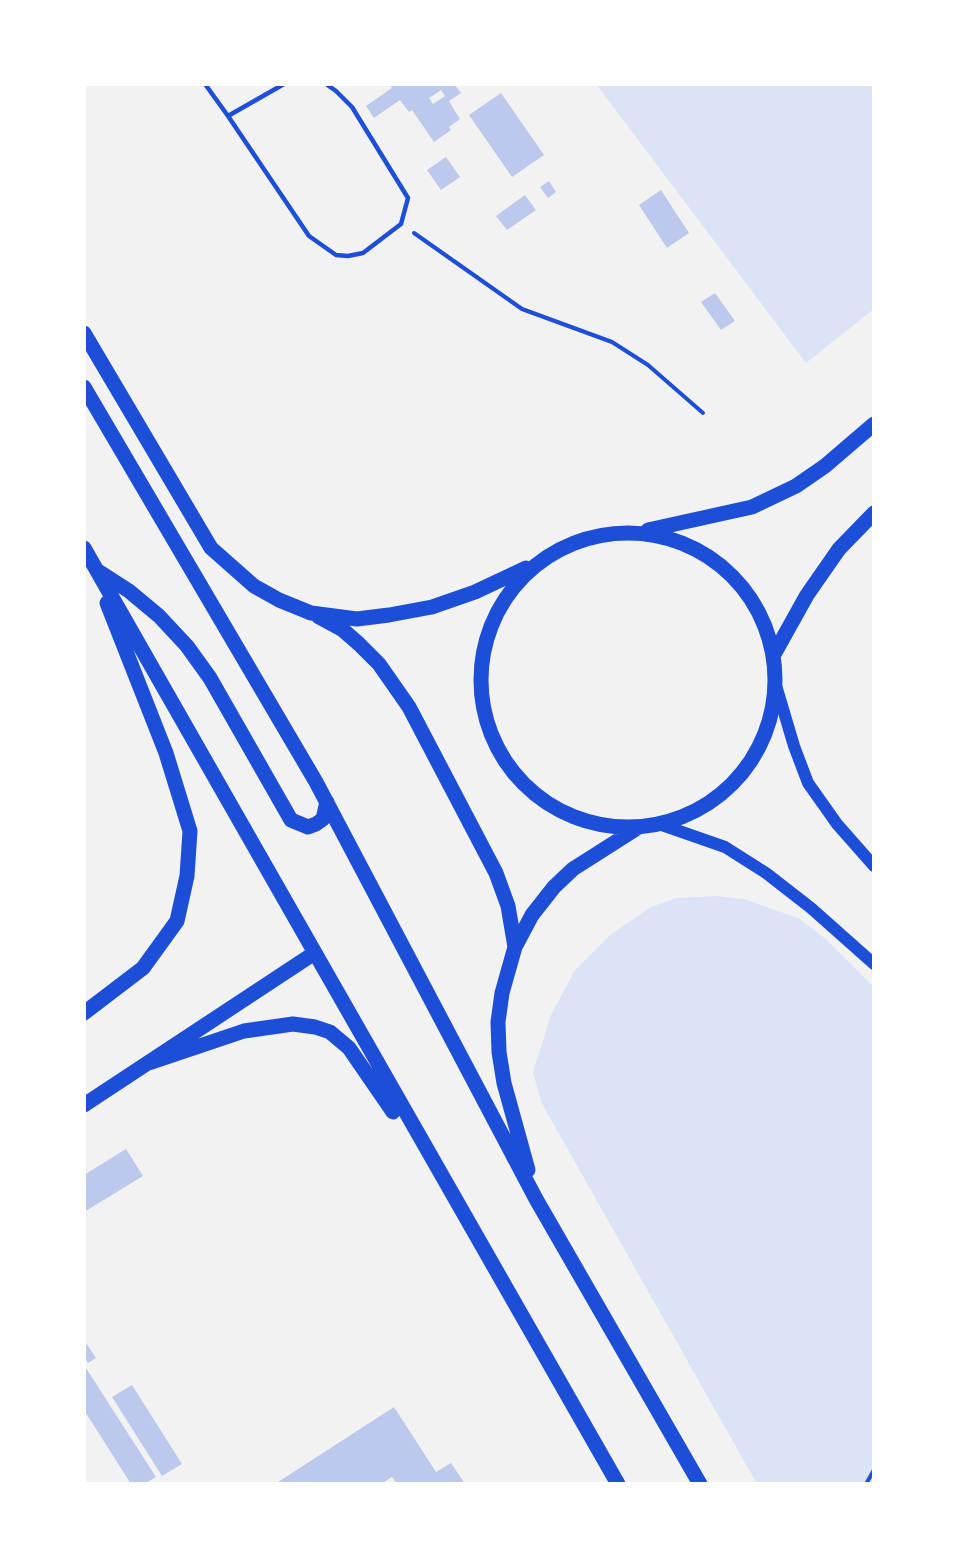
<!DOCTYPE html>
<style>
body{margin:0}
#map{position:relative;width:958px;height:1568px;overflow:hidden;background:#f2f2f2;font-family:"Nunito Sans",sans-serif}
canvas{display:block}
.frame{position:absolute;inset:0;border:86px solid #fff;pointer-events:none}
</style>
<div id="map">
<canvas width="958" height="1568"></canvas>
<div class="frame"></div>
</div>
<script>
const context = document.querySelector('canvas').getContext('2d');
context.lineJoin = 'round';
function fill(path, color) { context.fillStyle = color; context.fill(path, 'evenodd'); }
const shape = rows => new Path2D(rows.map(r => 'M' + r).join(''));
function trace(path, color, width, dash) { context.strokeStyle = color; context.lineWidth = width; context.lineCap = dash ? 'butt' : 'round'; context.setLineDash(dash || []); context.stroke(path); }
fill(shape([
 [596,84,874,84,874,309,806,363],
 [716,896,744,899,798,918,826,939,874,987,874,1484,757,1484,541,1102,533,1072,551,1015,575,970,610,935,651,907,676,898]
]), '#dbe4f7');
fill(shape([
 [389,84,454,84,461,93,449,101,460,119,449,127,451,130,434,142,412,110,409,112,400,100,374,118,366,106,392,88],
 [441,90,445,96,433,104,429,98],
 [501,93,544,155,512,177,469,115],
 [446,157,460,177,441,190,427,170],
 [549,181,556,192,548,198,540,187],
 [661,190,689,233,667,248,639,205],
 [525,195,536,210,507,230,496,216],
 [715,293,735,321,721,330,701,302],
 [126,1149,143,1176,84,1212,84,1175],
 [84,1340,96,1358,88,1363,84,1357],
 [84,1365,156,1477,144,1484,131,1484,84,1410],
 [132,1385,182,1464,162,1476,112,1397],
 [394,1407,436,1472,451,1463,465,1484,397,1484,392,1477,381,1484,275,1484]
]), '#bdc9ec');
trace(shape([
 [414,233,522,309,612,342,648,365,703,413],
 [866,1484,874,1470]
]), '#1d4ed8', 4);
trace(shape([
 [205,84,228,116],
 [284,84,228,116,309,236,336,255,348,256,363,253,401,224,408,198,352,107,336,91,326,84]
]), '#1d4ed8', 4.5);
trace(shape([
 [775,682,794,746,808,783,837,824,874,866],
 [659,824,725,847,766,873,811,908,874,964]
]), '#1d4ed8', 12);
trace(shape([
 [84,333,211,548,254,586,279,600,311,613,357,619,389,615,432,607,475,592,526,568],
 [84,387,316,782,536,1199,700,1484],
 [648,530,752,507,796,486,825,466,874,424],
 '481 680a147 147 0 1 1 294 0a147 147 0 1 1-294 0Z',
 [84,548,618,1484],
 [98,571,129,591,159,616,187,646,210,678,291,820,308,827,316,824,323,819,327,802],
 [319,617,343,630,359,644,379,664,409,707,496,873,508,906,515,947],
 [773,656,807,595,839,549,874,513],
 [84,1013,143,968,177,921,187,876,190,831,166,753,107,603],
 [149,1063,244,1031,293,1024,315,1027,330,1032,349,1048,393,1112],
 [84,1105,313,954],
 [528,1170,504,1083,499,1052,498,1022,502,993,515,947,532,915,554,887,573,869,639,827]
]), '#1d4ed8', 15);
</script>
